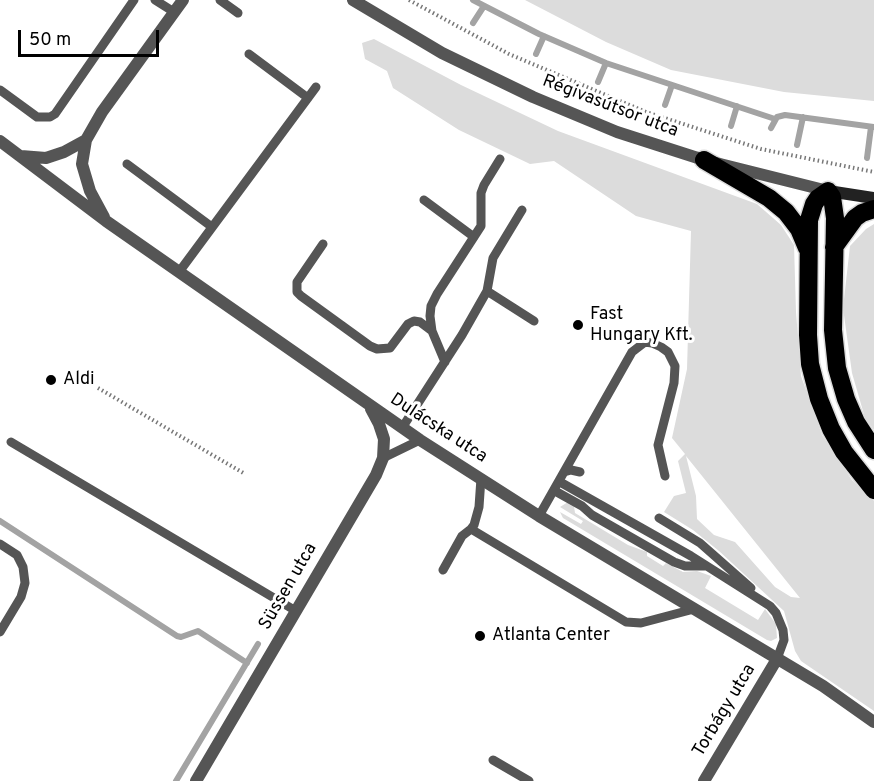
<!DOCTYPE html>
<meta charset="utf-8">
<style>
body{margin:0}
#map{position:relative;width:874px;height:781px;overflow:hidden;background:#fff;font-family:Overpass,sans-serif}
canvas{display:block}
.scale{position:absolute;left:18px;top:30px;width:141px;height:27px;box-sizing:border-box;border:3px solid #000;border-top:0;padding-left:8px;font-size:18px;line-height:21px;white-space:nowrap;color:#000;-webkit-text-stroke:4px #fff;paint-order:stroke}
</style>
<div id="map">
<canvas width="874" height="781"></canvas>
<div class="scale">50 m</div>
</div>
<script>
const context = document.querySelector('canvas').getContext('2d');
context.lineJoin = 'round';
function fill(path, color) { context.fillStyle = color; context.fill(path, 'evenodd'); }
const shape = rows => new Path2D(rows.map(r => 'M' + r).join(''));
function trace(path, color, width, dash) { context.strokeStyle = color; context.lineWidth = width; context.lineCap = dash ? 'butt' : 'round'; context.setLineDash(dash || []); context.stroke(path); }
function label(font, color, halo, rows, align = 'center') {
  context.font = font + ' Overpass,sans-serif'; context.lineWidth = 6; context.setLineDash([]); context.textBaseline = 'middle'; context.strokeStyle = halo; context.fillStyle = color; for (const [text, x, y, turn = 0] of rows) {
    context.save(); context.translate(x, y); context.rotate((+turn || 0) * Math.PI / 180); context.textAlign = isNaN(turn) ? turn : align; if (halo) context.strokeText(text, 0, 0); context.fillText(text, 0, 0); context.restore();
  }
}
fill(shape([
 [525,0,874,0,874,101,784,92,671,70,606,42],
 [374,39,461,85,558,131,757,204,781,225,794,245,796,312,801,376,822,435,852,480,874,501,874,711,801,661,795,651,784,611,719,551,693,530,664,512,674,496,686,493,678,461,685,454,672,438,687,369,691,231,636,216,554,161,530,164,459,130,393,88,387,71,365,59,362,43],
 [686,456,800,598,791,597,775,587,735,542,714,535,697,519,696,496],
 [874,224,874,430,865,418,852,373,843,308,850,246,866,229],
 [568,502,574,506,575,513,628,545,647,552,647,556,663,566,666,563,683,572,697,571,711,576,705,588,758,620,765,609,776,624,777,638,771,641,767,640,563,518,560,512,581,524,583,521,560,507]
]), '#dcdcdc');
trace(shape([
 [473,0,539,34,606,63,775,119],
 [473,23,484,6],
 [536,54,544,36],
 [598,82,606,63],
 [665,105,672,85],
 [731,126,737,106],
 [771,128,777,117,785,115,874,127],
 [797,145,803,117],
 [867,158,871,127],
 [0,521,177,636,181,637,198,631,247,663],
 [176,781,258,644]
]), '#a3a3a3', 6);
const highway = shape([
 [704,160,769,198,786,212,799,229,807,248],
 [834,247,855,218,862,213,874,209],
 [874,450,856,422,846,399,837,368,833,330,835,218,832,197,828,191,818,198,814,204,809,220,808,335,810,364,819,399,831,429,844,452,874,490]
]);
trace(highway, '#dbdbdb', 21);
trace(shape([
 [409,0,509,54,646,112,761,149,874,172],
 [98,388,245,474]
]), '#777', 4, [1.5, 3]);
trace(shape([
 [155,0,174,12],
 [220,0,238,13],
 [249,54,308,98],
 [0,90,37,117,50,117,55,114,134,0],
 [127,164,212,227],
 [424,200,474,237],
 [323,244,297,282,297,292,301,296,370,346,377,349,390,348,408,324,414,321,420,322,432,331],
 [179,272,316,87],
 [487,291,534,321],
 [445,362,432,331,430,316,431,306,437,294,481,226,481,193,484,185,500,159],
 [402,428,462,335,487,291,493,258,522,210],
 [11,442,296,611],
 [383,458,420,440],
 [564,472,571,470,580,472],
 [481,478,479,507,474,525,471,529,626,622,641,623,694,609],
 [560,482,691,556,770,606,776,613,783,630,784,640,777,659],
 [555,491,582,506,592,515,674,562,685,566,705,566],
 [539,516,632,352,645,342,652,343,661,347,668,352,675,366,674,383,658,445,665,476],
 [659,518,700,543,751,588],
 [0,544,17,555,23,567,25,583,21,597,0,632],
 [443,570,462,536,471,529],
 [493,760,529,781]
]), '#555', 9);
trace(shape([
 [353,0,442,53,533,97,617,132,704,160,828,191],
 [0,141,106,221,420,440,539,516,823,686,874,722],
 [21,156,46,158,64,152,86,140],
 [104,217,90,191,82,164,86,140,102,112,183,0],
 [196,781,376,475,383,458,384,439,379,424,371,409],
 [704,781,777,659]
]), '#555', 12);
trace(shape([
 [828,191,874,198]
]), '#222', 12);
trace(highway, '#000', 18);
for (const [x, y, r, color] of [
 [578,325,6,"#000"],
 [51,380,6,"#000"],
 [480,636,6,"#000"]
]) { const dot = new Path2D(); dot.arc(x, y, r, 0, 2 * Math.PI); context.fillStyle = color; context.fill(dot); trace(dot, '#fff', 2); }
label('18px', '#000', '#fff', [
 ["Régivasútsor utca",610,107,21],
 ["Dulácska utca",438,429,33],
 ["Süssen utca",289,587,-60],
 ["Torbágy utca",725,711,-59]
]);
label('18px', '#000', '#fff', [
 ["Fast",590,315],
 ["Hungary Kft.",590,336],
 ["Aldi",63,380],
 ["Atlanta Center",492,636]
], 'left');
</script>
